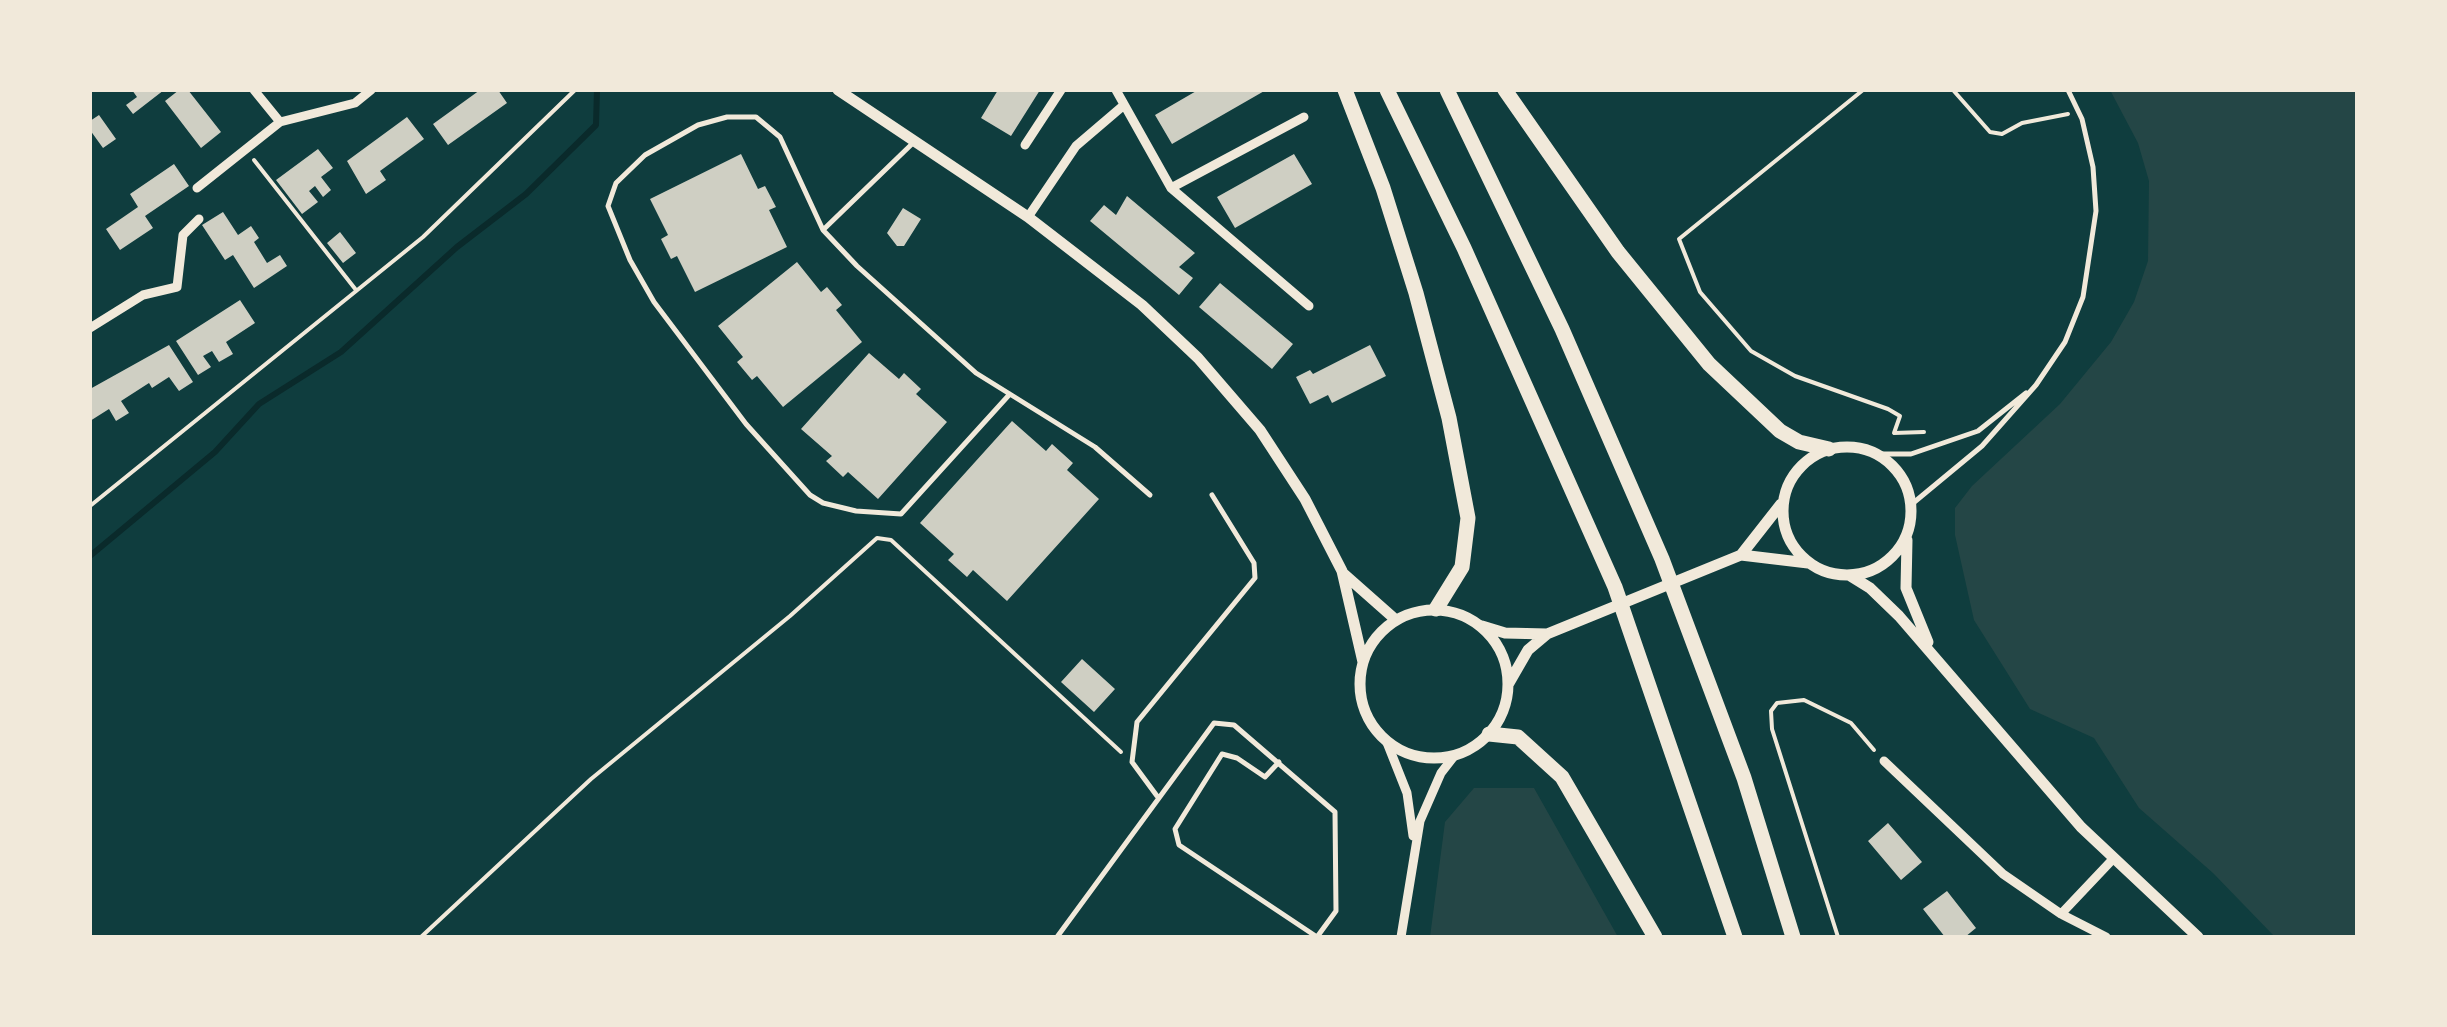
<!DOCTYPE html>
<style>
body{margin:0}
#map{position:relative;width:2447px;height:1027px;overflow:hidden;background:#0f3d3e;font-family:"Archivo Narrow",sans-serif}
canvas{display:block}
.frame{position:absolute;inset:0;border:92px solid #f1e9da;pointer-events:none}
</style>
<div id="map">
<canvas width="2447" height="1027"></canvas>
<div class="frame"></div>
</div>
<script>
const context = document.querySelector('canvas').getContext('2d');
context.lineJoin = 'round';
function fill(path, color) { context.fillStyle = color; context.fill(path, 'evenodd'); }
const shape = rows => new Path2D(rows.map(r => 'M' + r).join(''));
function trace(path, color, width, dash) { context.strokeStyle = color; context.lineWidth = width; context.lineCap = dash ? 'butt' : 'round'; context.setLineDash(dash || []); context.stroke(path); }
fill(shape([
 [2110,90,2357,90,2357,937,2275,937,2213,873,2139,808,2094,738,2030,709,1974,620,1955,535,1955,508,1972,486,2060,404,2111,342,2134,302,2148,261,2149,181,2138,143],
 [1474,788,1534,788,1618,937,1430,937,1445,822]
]), '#244646');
trace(shape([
 [90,556,215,452,259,404,341,352,457,247,526,194,596,125,597,90]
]), '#0a2a2b', 6);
fill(shape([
 [132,90,164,90,133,114,126,105,137,97],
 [179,90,188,90,221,132,201,148,165,101],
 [480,90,498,90,507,103,448,145,433,124],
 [998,90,1040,90,1011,136,981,118],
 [1198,90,1266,90,1172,144,1155,115],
 [99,115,116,139,103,148,90,130,90,121],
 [407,117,424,139,380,171,386,180,366,194,347,161],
 [318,149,333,168,321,177,331,190,323,197,315,186,309,191,318,202,302,214,276,180],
 [741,154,758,189,765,186,776,207,769,210,787,247,695,292,677,256,671,259,661,239,668,235,650,199],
 [1294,154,1312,184,1235,228,1217,197],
 [174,164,189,186,145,216,153,228,120,250,106,229,138,207,130,194],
 [1127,196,1195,253,1179,267,1193,278,1179,295,1090,221,1104,205,1116,215],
 [903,208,921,219,904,246,897,246,887,233],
 [223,212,238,235,251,226,259,238,254,242,267,263,280,255,287,266,254,288,233,255,225,260,202,225],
 [340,232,356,253,343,263,327,243],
 [797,262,821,292,827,287,842,305,836,310,862,342,783,407,757,376,752,380,737,362,743,357,718,326],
 [1220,283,1293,344,1272,369,1199,307],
 [240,300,255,323,226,342,233,354,219,362,212,351,203,356,211,367,198,375,176,341],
 [169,345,193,382,179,391,169,377,152,388,149,383,121,401,129,413,116,421,109,409,90,421,90,389],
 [1370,345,1386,376,1332,403,1328,395,1310,404,1296,377,1310,370,1313,374],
 [869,353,899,379,904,373,921,389,916,394,947,422,878,499,848,472,843,477,826,461,832,456,801,429],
 [1012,421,1046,451,1052,444,1073,463,1067,470,1099,499,1007,601,973,570,967,577,948,560,954,554,920,523],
 [1082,659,1115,689,1094,712,1061,682],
 [1888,823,1922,862,1901,880,1868,841],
 [1947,891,1976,928,1965,937,1945,937,1923,909]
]), '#cfcfc3');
trace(shape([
 [1863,90,1679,239,1700,292,1751,351,1795,376,1888,409,1900,416,1894,433,1924,432],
 [1953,90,1990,132,2002,134,2022,123,2068,114],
 [254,160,356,290],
 [90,506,423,237,575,90],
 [421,937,591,779,790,616,877,538,891,540,1121,752],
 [1838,937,1772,729,1771,711,1777,703,1804,700,1851,723,1874,750]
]), '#f1e9da', 4);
trace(shape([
 [823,230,914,142],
 [1009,395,901,514,856,511,823,503,810,495,746,424,654,302,630,260,608,206,616,183,645,155,698,125,727,117,756,117,780,137,823,230,857,266,976,373,1095,447,1150,495],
 [1878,454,1911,454,1978,431,2026,393],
 [1912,504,1982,446,2036,385,2065,342,2083,297,2096,211,2093,167,2082,119,2068,90],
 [1279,762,1265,777,1237,758,1222,754,1175,829,1179,845,1317,937],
 [1157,796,1132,762,1137,722,1255,578,1254,563,1212,495],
 [1057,937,1214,723,1234,725,1335,812,1336,911,1317,937]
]), '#f1e9da', 5);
trace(shape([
 [254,90,280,122,355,103,371,90],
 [1116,90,1171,188,1309,306],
 [1025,145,1061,90],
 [197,188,280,122],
 [1171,188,1304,117],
 [1028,217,1076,146,1124,105],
 [90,328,143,295,177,287,183,235,199,219],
 [1386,740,1407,793,1413,836],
 [1884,761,2003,874,2061,914,2106,937],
 [2061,914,2113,859],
 [1401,937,1420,821,1441,773,1455,755]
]), '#f1e9da', 9);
trace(shape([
 [838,90,1028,217,1142,305,1198,358,1260,430,1305,499,1342,571,1363,662],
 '1783 511a64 64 0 1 1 128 0a64 64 0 1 1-128 0Z',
 [1907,540,1906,588,1928,642],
 [1741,555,1781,504],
 [1344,574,1396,620],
 [1849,575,1870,588,1899,616,2081,827,2198,937],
 '1360 684a74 74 0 1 1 148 0a74 74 0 1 1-148 0Z',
 [1482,626,1505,633,1547,634],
 [1509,683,1528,650,1547,634,1741,555,1808,563]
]), '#f1e9da', 11);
trace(shape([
 [1345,90,1383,188,1416,293,1449,418,1468,518,1462,567,1436,609],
 [1387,90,1464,248,1615,587,1735,937],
 [1447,90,1562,329,1662,559,1744,778,1793,937],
 [1505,90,1618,252,1709,364,1780,431,1799,442,1829,449],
 [1489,734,1518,737,1562,777,1655,937]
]), '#f1e9da', 15);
</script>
